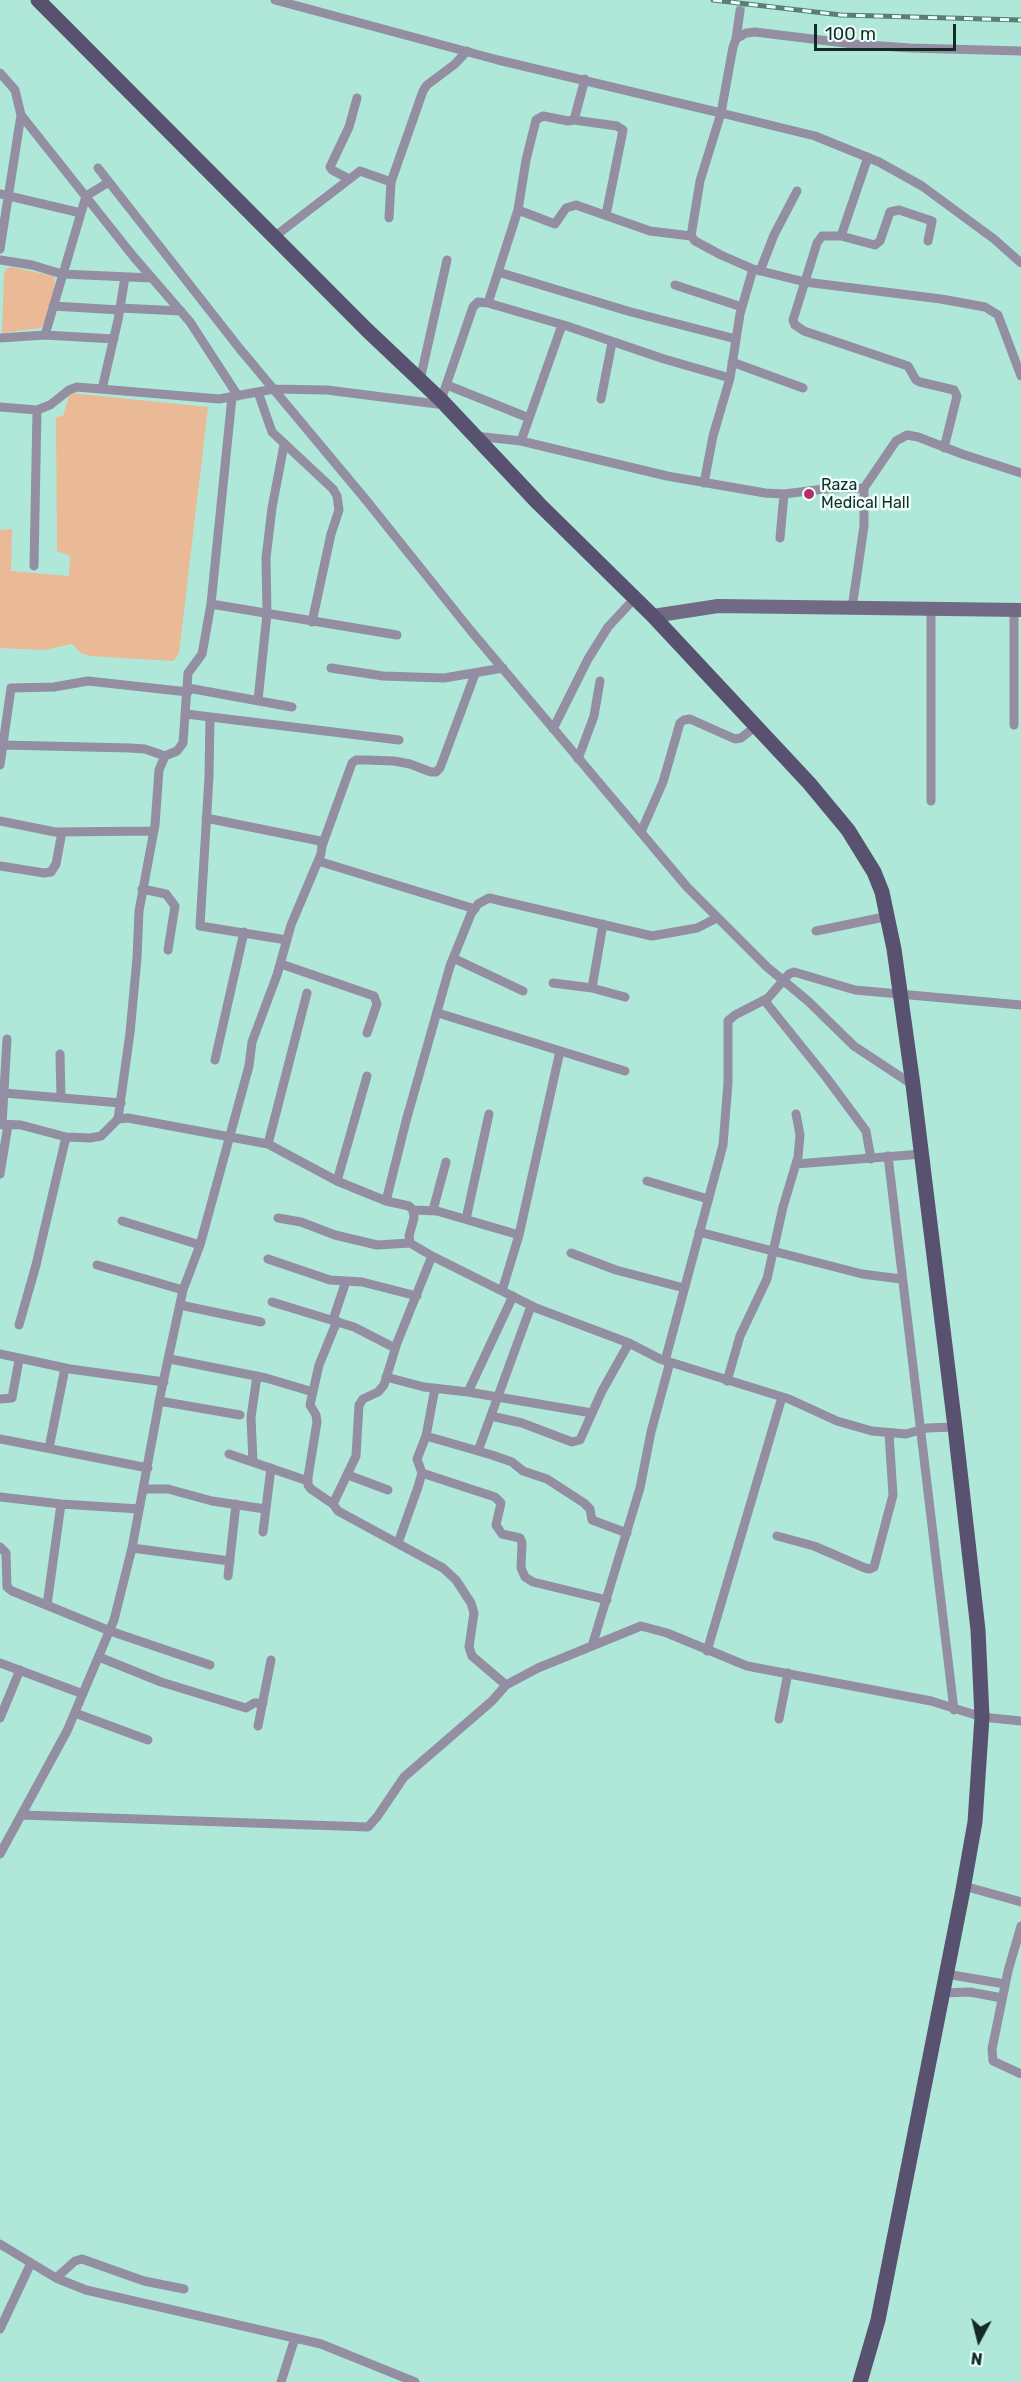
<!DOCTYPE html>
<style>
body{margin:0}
#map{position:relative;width:1021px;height:2382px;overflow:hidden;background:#afe7d9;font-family:Rubik,sans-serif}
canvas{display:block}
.north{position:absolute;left:949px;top:2310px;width:60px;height:60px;-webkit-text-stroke:4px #eefffa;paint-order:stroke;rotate:187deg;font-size:16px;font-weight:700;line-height:24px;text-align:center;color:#142a25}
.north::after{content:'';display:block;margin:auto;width:21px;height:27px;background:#142a25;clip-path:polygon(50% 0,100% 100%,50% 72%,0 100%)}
.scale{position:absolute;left:814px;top:24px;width:142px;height:27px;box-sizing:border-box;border:3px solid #142a25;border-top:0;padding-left:8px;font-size:18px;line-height:21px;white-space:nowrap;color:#142a25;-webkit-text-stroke:4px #eefffa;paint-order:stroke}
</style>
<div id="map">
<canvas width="1021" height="2382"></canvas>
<div class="north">N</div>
<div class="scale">100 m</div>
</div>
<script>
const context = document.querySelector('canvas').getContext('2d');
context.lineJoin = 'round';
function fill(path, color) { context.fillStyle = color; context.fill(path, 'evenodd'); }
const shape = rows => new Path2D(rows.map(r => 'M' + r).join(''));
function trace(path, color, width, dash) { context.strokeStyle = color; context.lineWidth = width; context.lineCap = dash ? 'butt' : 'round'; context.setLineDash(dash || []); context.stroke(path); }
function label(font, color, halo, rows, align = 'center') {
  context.font = font + ' Rubik,sans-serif'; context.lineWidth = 5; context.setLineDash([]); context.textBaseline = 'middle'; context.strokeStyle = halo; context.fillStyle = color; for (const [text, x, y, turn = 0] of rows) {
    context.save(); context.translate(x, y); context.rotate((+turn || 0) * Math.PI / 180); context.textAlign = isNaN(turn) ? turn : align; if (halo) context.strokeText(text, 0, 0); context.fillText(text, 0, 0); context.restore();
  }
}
fill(shape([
 [11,267,54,276,55,286,46,322,41,328,2,333,4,274,6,269],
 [70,393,208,407,179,653,173,661,90,656,81,653,72,644,44,650,0,648,0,530,12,529,11,571,69,576,70,556,57,551,56,417,63,416]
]), '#eab995');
trace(shape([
 [740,11,742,0]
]), '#90c1b5', 9, [9, 4.5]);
trace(shape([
 [275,0,498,60,721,113,700,181,691,236,695,241,721,255,753,269,740,314,730,378,713,436,704,483],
 [736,39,740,11],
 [1021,51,910,48,853,44,755,32,746,33,736,39,733,47,721,113,815,136,879,162,922,186,994,239,1021,263],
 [0,73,15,90,21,115,0,249],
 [585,79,574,120,568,121,543,116,536,120,526,160,518,210,488,303,567,326,664,359,730,378],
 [21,115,133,256,190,322,238,396],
 [574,120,617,126,623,130,606,215],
 [868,157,841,236,822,236,817,243,793,320,795,325,804,331,905,365,908,366,916,380,920,382,954,390,957,396,944,448],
 [98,168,240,349,366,500,471,631,687,887,767,967,808,1001,854,1046,913,1085],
 [349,179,332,170,330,167,349,127,357,98],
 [0,194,81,213],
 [518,210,555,224,566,208,576,205,650,231,691,236],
 [389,218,391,182,423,91,427,85,455,64,467,51],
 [841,236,875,245,880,241,890,212,899,210,932,221,928,241],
 [274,237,360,171,391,182],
 [0,260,32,265,62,274,152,278],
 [753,269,805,282,941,299,985,307,998,315,1021,376],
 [760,271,774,235,797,191],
 [498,272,631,312,736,339],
 [675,285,742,307],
 [53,306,120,310],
 [120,308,181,311],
 [45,335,86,196,109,182],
 [0,338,45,335,114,339],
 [732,362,803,388],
 [420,380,447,260],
 [447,385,529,418],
 [102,389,118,320,125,277],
 [258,392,272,432,333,489,337,496,339,510,331,534,312,622],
 [601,399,612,343],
 [441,400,473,307,478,302,488,303],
 [0,407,37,410,50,405,69,390,77,387,219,399,274,389,327,390,445,405],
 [475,436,521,441,667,476,765,493,784,494,824,489,864,488,896,441,907,435,918,437,962,454,1021,473],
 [521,441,562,325],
 [780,538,784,494],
 [34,566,37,410],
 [211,604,397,635],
 [852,608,864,526,864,488],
 [331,668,383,676,444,678,503,668],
 [188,688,292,707],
 [258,700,267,614,266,558,272,508,284,445],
 [186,714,399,740],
 [210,717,209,777,200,926,287,940],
 [1014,725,1014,610],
 [553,729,588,659,608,627,635,598],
 [2,745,130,748,145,749,165,756],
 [578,759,594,716,600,681],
 [0,765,11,688,54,687,88,681,188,692],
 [931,801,931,608],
 [0,821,55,832,154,831],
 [641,832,663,782,680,723,684,720,690,719,735,739,741,738,756,726],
 [322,846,352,763,356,760,367,760,394,761,410,764,431,772,436,772,440,768,475,674],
 [318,861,475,909],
 [0,866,44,873,51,872,56,864,62,832],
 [142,889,166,894,175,906,168,950],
 [816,931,889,916],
 [453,958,523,991],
 [281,964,374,996,377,1004,367,1033],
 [553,983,592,988,625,997],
 [592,988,603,924],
 [764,1000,826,1077,866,1131,871,1159],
 [438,1013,625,1071],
 [60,1054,61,1098],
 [215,1060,244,932],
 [4,1093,121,1103],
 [118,1119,130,1033,137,958,139,911,155,825,159,770,165,756,177,751,183,743,188,673,202,654,211,604,232,397],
 [0,1124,21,1125,66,1137,90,1138,101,1136,118,1119,128,1118,268,1144,337,1181,386,1201,409,1206,413,1210,414,1218,409,1236,410,1243,432,1256,536,1308,629,1343,660,1359,789,1399,837,1421,872,1431,906,1434,927,1428,955,1427],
 [2,1125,7,1039],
 [268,1144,307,993],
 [888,1156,954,1710],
 [796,1164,922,1154],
 [0,1174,8,1125],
 [337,1181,367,1076],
 [647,1181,708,1199],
 [386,1201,406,1121,450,966,471,914,478,904,489,898,652,936,697,928,717,918],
 [413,1210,437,1211,519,1235],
 [433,1210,446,1162],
 [278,1218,301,1222,335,1235,377,1245,410,1243],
 [466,1219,489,1114],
 [122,1221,200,1245],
 [699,1232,862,1274,901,1279],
 [571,1253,616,1270,684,1288],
 [432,1256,397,1343,384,1385,378,1392,363,1399,359,1405,356,1456,333,1504,338,1511,443,1568,456,1580,471,1603,474,1613,469,1647,472,1656,506,1685],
 [268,1259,330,1280,362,1282,417,1296],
 [97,1265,183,1290],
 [502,1291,519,1235,560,1051],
 [513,1296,468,1392,592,1413],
 [272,1302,354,1327,395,1348],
 [180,1305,261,1322],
 [333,1320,346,1281],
 [19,1325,36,1265,66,1137],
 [0,1354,70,1369,164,1382],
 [170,1359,266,1378,313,1392],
 [665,1361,723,1145,728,1083,728,1021,735,1015,768,998,789,974,794,972,855,990,1021,1005],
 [386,1377,424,1387,468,1392],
 [727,1381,740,1336,767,1279,783,1207,798,1157,800,1135,796,1114],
 [0,1399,12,1398,19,1360],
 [159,1401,240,1415],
 [491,1416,522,1423,572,1442,580,1440,602,1391,629,1343],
 [426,1436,435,1388],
 [0,1439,148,1468],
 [49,1448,65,1368],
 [478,1451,531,1306],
 [229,1454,308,1481],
 [253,1462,251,1417,257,1376],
 [422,1473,495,1497,501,1503,496,1525,502,1534,520,1538,522,1543,521,1568,525,1577,533,1582,607,1600],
 [348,1475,388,1490],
 [144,1489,168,1489,212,1501,265,1509],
 [0,1497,61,1504,139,1509],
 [333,1504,311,1489,308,1485,308,1477,317,1422,316,1415,310,1405,319,1365,337,1321],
 [263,1532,271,1468],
 [777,1536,814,1546,865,1568,870,1569,874,1567,893,1495,889,1433],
 [398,1543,418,1487,422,1473,417,1459,426,1436,492,1455,512,1462,523,1471,547,1479,584,1503,590,1509,592,1520,627,1533],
 [0,1547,6,1553,7,1587,12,1591,110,1631,210,1665],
 [132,1548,230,1561],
 [228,1576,236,1504],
 [47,1605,61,1504],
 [592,1646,640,1488,651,1432,670,1362],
 [707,1651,782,1397],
 [99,1657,161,1682,246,1708,254,1703,263,1703],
 [0,1663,83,1694],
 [75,1713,148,1740],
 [0,1718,20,1670],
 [779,1719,788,1673],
 [258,1726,271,1660],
 [22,1815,368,1827,377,1817,404,1777,492,1701,506,1685,538,1668,641,1626,667,1633,747,1666,931,1701,982,1717,1021,1721],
 [0,1854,67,1731,114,1620,132,1548,161,1392,183,1290,200,1245,249,1066,252,1042,277,975,291,925,321,854,322,846,320,841,206,818],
 [964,1886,1021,1902],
 [1021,1926,1008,1971,992,2049,993,2061,1021,2074],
 [946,1974,1005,1984],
 [943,1993,970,1992,1002,1998],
 [0,2244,56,2278,86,2290,321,2344,415,2382],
 [56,2278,75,2261,82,2259,144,2281,184,2289],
 [0,2329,31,2263],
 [281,2382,295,2338]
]), '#938ea1', 9);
trace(shape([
 [653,616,718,606,1021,610]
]), '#716a85', 14);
trace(shape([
 [38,0,367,330,441,400,539,504,653,616,809,783,848,830,874,872,882,892,894,949,913,1085,955,1427,978,1630,982,1717,975,1822,962,1895,878,2320,860,2382]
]), '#595170', 15);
const rail = shape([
 [713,0,841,15,1021,20]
]);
trace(rail, '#597e75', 5);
trace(rail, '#eefffa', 3, [9]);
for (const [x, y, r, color] of [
 [809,494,6,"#b62d6d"]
]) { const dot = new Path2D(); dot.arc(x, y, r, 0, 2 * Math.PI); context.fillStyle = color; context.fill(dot); trace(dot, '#eefffa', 2); }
label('16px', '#142a25', '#eefffa', [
 ["Raza",821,485],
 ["Medical Hall",821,503]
], 'left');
</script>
